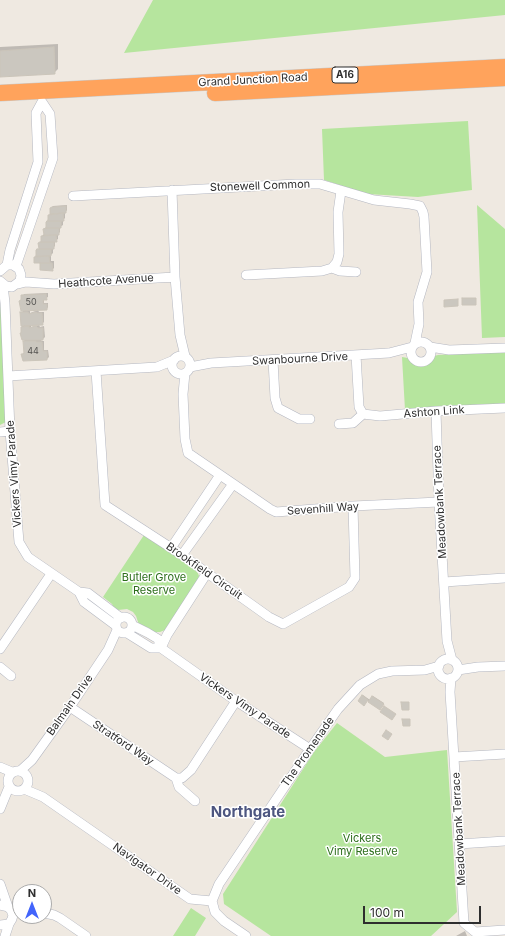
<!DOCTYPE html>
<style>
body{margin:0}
#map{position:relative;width:505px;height:936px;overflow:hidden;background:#efe9e1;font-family:Inter,sans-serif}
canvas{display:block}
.north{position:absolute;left:12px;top:884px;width:40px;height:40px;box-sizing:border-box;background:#fff;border:1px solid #ababab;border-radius:50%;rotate:0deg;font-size:11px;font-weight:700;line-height:16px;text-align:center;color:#2e2e2e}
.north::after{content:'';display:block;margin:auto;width:14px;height:18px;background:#4264fb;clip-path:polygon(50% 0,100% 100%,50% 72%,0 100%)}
.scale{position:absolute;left:363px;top:906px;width:118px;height:18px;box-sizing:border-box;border:2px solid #2e2e2e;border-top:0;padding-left:5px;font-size:12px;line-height:14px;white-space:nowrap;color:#2e2e2e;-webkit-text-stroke:3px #fff;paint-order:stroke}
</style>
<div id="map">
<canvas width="505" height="936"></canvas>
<div class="north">N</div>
<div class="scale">100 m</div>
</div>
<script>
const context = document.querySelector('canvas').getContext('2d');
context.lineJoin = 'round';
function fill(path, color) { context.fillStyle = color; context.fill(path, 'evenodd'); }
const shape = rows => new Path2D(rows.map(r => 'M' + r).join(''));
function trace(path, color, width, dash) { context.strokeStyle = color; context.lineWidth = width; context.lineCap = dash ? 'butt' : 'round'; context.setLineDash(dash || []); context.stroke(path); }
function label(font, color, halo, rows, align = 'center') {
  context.font = font + ' Inter,sans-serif'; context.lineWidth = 3; context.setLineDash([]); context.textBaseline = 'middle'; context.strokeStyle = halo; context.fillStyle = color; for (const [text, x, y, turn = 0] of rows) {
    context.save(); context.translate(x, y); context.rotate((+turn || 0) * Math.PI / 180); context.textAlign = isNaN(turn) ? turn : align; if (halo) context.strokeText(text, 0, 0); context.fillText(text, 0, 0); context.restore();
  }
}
fill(shape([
 [153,0,505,0,505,15,124,53],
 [468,121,472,190,418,197,367,194,324,180,322,129],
 [477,205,505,229,505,337,482,338],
 [0,283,6,422,0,425],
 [499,351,505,352,505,405,405,410,402,357,408,358,417,364,421,365,428,363,434,356,438,355],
 [144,535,197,571,199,576,198,581,165,630,160,632,154,632,147,627,142,627,139,625,136,616,133,612,127,609,118,610,114,608,112,604,103,597],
 [337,723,385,757,447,750,457,912,431,936,271,936,224,904,223,894,314,752],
 [191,908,206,918,195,936,173,936]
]), '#b6e59e');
fill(shape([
 [58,44,58,69,54,73,0,76,0,47],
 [67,205,67,210,65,213,65,218,63,220,63,225,60,227,60,232,58,234,58,239,55,241,55,246,53,248,53,253,51,255,51,261,54,261,54,268,52,270,35,257,39,249,42,236,44,234,49,215,51,213,51,208,53,206],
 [48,293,48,297,44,299,44,303,48,303,48,307,47,309,30,309,30,313,38,310,39,312,44,312,44,322,42,324,31,325,31,327,39,325,40,327,44,326,45,337,41,341,44,341,44,350,48,350,49,357,47,359,24,360,22,354,25,352,25,341,23,340,21,313,24,310,20,301,24,294],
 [363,695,370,700,373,696,384,703,380,708,367,700,359,701],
 [465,931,467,936,456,936]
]), '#0003');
const building = shape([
 [54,47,55,74,0,77,0,51,54,47],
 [66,206,66,213,50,214,50,208,52,207,66,206],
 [63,213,64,221,48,221,48,215,63,213],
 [47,221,61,221,61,228,46,228,46,222,47,221],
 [46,228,59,228,59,235,44,235,43,229,46,228],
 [56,235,57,242,41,242,41,236,56,235],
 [40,242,54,242,54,249,39,249,38,243,40,242],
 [37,249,51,249,51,256,36,256,36,250,37,249],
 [49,256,50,263,34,263,34,257,49,256],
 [40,263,52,263,53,271,40,270,40,263],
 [46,294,47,300,43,300,43,304,47,304,47,310,21,311,19,301,21,300,21,295,46,294],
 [462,298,476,298,476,305,462,305,462,298],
 [458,299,458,306,444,307,444,300,458,299],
 [20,312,28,312,29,314,36,312,37,313,42,313,43,325,21,326,20,312],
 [29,326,29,328,36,326,38,328,43,328,43,340,22,340,20,333,21,333,21,327,29,326],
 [23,341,36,341,36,342,42,342,43,351,47,351,47,360,23,361,21,354,24,354,23,341],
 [362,695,368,700,364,706,358,701,362,695],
 [372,696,384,704,380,710,368,702,372,696],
 [401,702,409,702,409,710,402,710,401,702],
 [384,706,396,714,392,720,380,712,384,706],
 [402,719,410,719,410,726,403,726,402,719],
 [386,730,392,734,388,740,382,736,386,730]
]);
fill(building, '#cbc7bf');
trace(building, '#cbc5ba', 1);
const street = shape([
 [172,190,175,277,180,335,185,356],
 [73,196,296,184,320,184,374,200,410,204,420,206,423,212,424,217,427,272,418,302,419,324,415,343],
 [7,265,10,250,38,162,36,113,42,102,50,114,53,158,16,266],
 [332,268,340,271,356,272],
 [0,271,7,265,13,265,19,269,21,275,20,281,12,287,6,286,0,281],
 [246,275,322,271,332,268,337,262,339,254,338,212,341,191],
 [18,284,26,282,54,284,175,277],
 [3,285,5,303,10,431,19,542,28,557,79,592,88,593,121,618],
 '411 352a10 10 0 1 1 20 0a10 10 0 1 1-20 0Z',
 [430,347,449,350,505,348],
 [356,355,359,407,363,414,380,416,436,411,505,408],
 '172 365a9 9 0 1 1 18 0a9 9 0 1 1-18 0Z',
 [273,360,275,398,278,408,299,419,310,419],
 [190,367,211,363,389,353,412,347],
 [96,371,105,505,182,555,269,617,283,624,349,587,355,578,353,506],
 [185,373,183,394,185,439,188,453,270,509,276,512,353,506,439,502],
 [8,376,157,367,174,360],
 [436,411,439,502,447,641,452,660],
 [339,424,353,423,363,414],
 [0,432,10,431],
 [171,548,220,475],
 [182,555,233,484],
 [444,582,505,578],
 [79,592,84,602,115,625],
 '116 625a8 8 0 1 1 16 0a8 8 0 1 1-16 0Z',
 [132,625,148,633,158,639,161,648],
 [127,633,151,648,161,648,236,701,310,749],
 [161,648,167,635,207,573],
 [0,649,51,574],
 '438 669a10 10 0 1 1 20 0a10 10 0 1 1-20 0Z',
 [0,667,11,676],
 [458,670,478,667,505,666],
 [451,678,450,692,464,923,475,932,505,930],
 [70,707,176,778,182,778,191,770,236,701],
 [454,757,505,754],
 [0,767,12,772],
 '8 781a10 10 0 1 1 20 0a10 10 0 1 1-20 0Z',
 [20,771,32,760,70,707,108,650,117,630],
 [176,778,179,787,195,801],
 [24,789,43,797,190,899,212,901],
 [0,809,9,787],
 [459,844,505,841],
 [0,884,8,907],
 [212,901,219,884,310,749,338,709,360,685,378,674,392,671,425,670,439,666],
 [212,901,215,912,224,921,246,936],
 [0,905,8,907,11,910,13,915,12,919,9,924,0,925],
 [44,913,54,915,60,918,86,936],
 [5,936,9,924]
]);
const highway = shape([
 [0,93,505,67],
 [215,93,505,78]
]);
trace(street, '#b4b7c1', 10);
trace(highway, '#c9c9c9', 17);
trace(street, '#fff', 9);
trace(highway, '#ffa35c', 16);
label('9px', '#555452', null, [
 ["50",31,302],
 ["44",33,351]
]);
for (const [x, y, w] of [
 [345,75,26]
]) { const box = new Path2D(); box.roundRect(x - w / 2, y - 8, w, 16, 3); context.fillStyle = '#fff'; context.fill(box); trace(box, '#2e2e2e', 1); }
label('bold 10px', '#2e2e2e', null, [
 ["A16",345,75]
]);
label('11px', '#2e2e2e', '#fff', [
 ["Grand Junction Road",253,80,-3],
 ["Stonewell Common",260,186,-2],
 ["Heathcote Avenue",106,281,-4],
 ["Swanbourne Drive",300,359,-3],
 ["Ashton Link",434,412,-4],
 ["Vickers Vimy Parade",14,474,-94],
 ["Meadowbank Terrace",440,502,-93],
 ["Sevenhill Way",323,509,-4],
 ["Brookfield Circuit",204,571,35],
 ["Balmain Drive",70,705,-55],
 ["Vickers Vimy Parade",245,706,34],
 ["Stratford Way",123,743,34],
 ["The Promenade",308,752,-55],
 ["Meadowbank Terrace",459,829,-93],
 ["Navigator Drive",147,869,35]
]);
label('11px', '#2c6e1b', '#fff', [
 ["Butler Grove",154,578],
 ["Reserve",154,591],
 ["Vickers",362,839],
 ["Vimy Reserve",362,852]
]);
label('bold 15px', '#4d5680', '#fff', [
 ["Northgate",248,812]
]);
</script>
